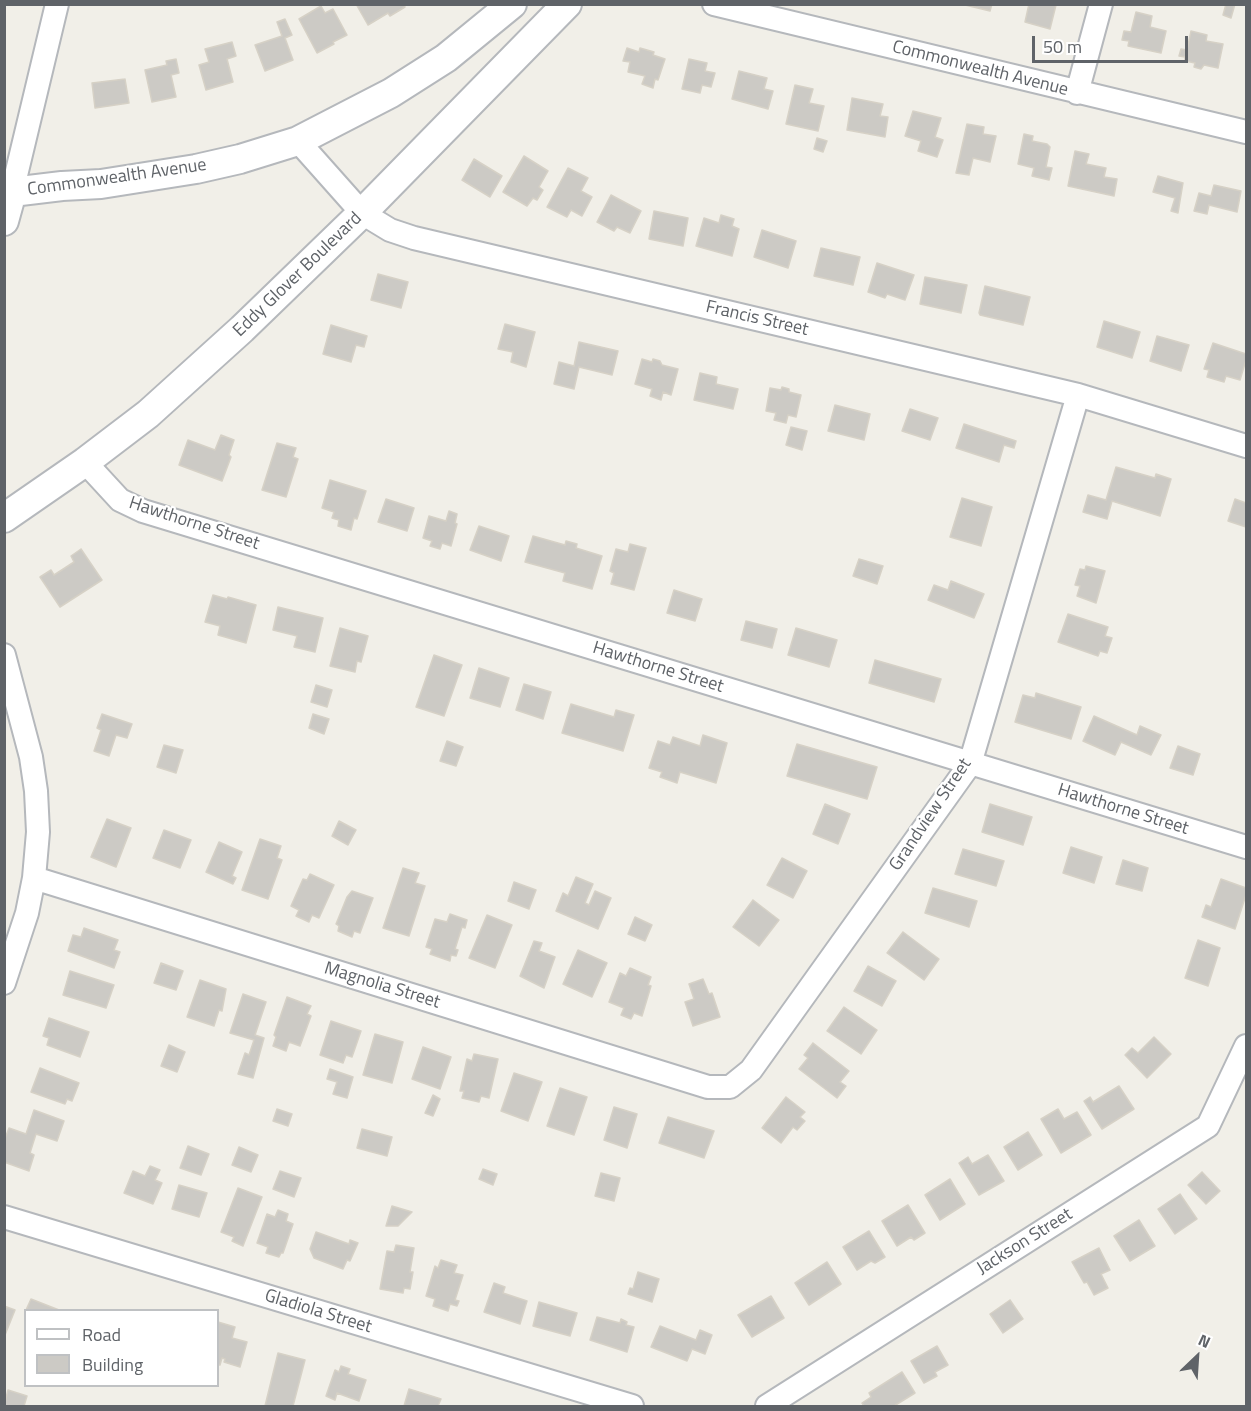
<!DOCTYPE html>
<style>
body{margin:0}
#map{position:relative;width:1251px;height:1411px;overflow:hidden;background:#f1efe8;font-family:"Titillium Web",sans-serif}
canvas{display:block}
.frame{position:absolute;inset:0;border:6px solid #5f6368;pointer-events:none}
.legend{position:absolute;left:24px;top:1309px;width:195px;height:78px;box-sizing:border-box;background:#fff;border:2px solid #bfc1c3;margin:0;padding:8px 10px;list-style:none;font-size:18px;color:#5f6368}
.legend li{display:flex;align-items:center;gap:12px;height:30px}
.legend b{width:30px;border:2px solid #bfc1c3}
.north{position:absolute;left:1167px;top:1327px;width:60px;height:60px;-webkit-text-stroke:4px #fff;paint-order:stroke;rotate:25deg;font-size:16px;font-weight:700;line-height:24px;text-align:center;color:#5f6368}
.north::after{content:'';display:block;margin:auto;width:21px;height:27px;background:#5f6368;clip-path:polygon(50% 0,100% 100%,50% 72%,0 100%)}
.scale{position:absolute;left:1032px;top:36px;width:156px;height:27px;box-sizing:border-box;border:3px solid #5f6368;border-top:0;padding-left:8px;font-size:18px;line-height:21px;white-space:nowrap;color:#5f6368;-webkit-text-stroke:4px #fff;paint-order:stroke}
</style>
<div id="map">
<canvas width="1251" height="1411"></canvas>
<div class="frame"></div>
<ul class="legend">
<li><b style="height:8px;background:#fff"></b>Road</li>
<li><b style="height:16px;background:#cccac5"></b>Building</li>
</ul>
<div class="north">N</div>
<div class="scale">50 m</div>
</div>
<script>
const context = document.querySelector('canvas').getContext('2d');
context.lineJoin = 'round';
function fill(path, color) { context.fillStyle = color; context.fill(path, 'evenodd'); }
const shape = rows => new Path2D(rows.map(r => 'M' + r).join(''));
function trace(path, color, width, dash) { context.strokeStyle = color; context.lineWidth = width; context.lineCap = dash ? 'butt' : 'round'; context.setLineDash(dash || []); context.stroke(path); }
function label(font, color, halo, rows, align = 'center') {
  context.font = font + ' "Titillium Web",sans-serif'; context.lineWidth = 4.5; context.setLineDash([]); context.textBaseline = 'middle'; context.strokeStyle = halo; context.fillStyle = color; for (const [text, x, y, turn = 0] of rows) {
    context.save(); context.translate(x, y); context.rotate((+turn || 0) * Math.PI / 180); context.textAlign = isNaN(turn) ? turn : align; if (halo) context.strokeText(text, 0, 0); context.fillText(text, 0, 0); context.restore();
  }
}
const building = shape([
 [356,4,403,4,405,7,390,16,388,13,368,25,356,4],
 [961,4,992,4,990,11,961,4],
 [1029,4,1056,5,1050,29,1025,22,1029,4],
 [1226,4,1235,4,1231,18,1223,15,1226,4],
 [321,6,325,13,333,9,347,35,333,42,334,44,317,53,299,19,321,6],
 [1136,12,1152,16,1150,27,1166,31,1161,53,1128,46,1129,41,1122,40,1124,31,1131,32,1136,12],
 [285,19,292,35,285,38,293,60,265,71,255,45,282,36,277,22,285,19],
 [1191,31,1207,35,1206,41,1223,44,1218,68,1204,65,1201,69,1194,67,1195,63,1185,61,1185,57,1179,56,1181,49,1187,50,1191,31],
 [232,42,236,56,227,59,233,82,206,90,199,65,209,62,205,49,232,42],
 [627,48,639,52,640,48,654,52,653,55,665,59,658,80,655,79,653,88,642,84,645,76,628,72,630,62,623,61,627,48],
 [176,59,179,73,171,75,176,97,152,102,145,70,167,65,166,61,176,59],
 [689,59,707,63,705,71,715,73,711,87,702,85,700,93,682,89,689,59],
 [739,71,767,78,764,89,773,91,768,109,732,99,739,71],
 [125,79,129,103,95,108,92,83,125,79],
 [795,85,813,89,809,103,824,106,818,131,786,124,795,85],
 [852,98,883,104,880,116,888,117,885,137,847,130,852,98],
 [913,111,941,118,935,137,943,140,937,157,918,151,921,141,905,136,913,111],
 [967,124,984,127,983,134,996,136,990,162,973,158,969,175,956,173,967,124],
 [1024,134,1033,136,1032,141,1047,144,1050,147,1046,167,1052,168,1049,180,1032,176,1034,168,1018,164,1024,134],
 [817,138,827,141,823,152,814,149,817,138],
 [1075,151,1089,154,1086,164,1106,168,1104,177,1117,179,1114,196,1068,186,1075,151],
 [524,156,548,171,539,187,543,190,537,200,533,198,527,206,503,192,524,156],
 [474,159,502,176,490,197,462,180,474,159],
 [568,168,588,178,581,191,592,197,582,216,571,210,567,217,547,207,568,168],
 [1158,176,1183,183,1178,213,1171,211,1175,198,1153,192,1158,176],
 [1214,185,1241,191,1237,212,1209,205,1207,214,1194,211,1199,193,1211,196,1214,185],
 [611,195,641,211,630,233,617,227,614,231,597,222,611,195],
 [654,211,688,218,683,246,649,239,654,211],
 [721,215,734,219,732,226,739,229,732,256,696,246,704,218,719,223,721,215],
 [762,230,796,241,788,268,754,257,762,230],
 [821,248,860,257,853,285,814,276,821,248],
 [877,263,914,275,905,300,887,294,885,298,868,292,877,263],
 [378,274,408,282,401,308,371,300,378,274],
 [925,277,967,285,961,313,920,304,925,277],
 [985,286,1030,297,1023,325,980,315,979,313,985,286],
 [1104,321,1140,332,1132,358,1097,347,1104,321],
 [505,324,535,332,526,367,511,362,513,352,498,349,505,324],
 [331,325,367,336,364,347,356,345,351,362,323,354,331,325],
 [1157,336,1189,345,1181,371,1150,361,1157,336],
 [579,342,618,351,612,375,579,367,574,389,554,384,559,362,574,366,579,342],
 [1213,343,1246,354,1246,360,1240,380,1226,376,1224,382,1207,377,1209,370,1204,369,1213,343],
 [642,359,652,362,653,359,660,361,662,365,678,369,671,395,663,392,661,400,650,396,652,389,635,384,642,359],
 [700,373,717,377,716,384,738,389,733,409,694,400,700,373],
 [782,387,789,389,789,392,801,395,796,417,788,415,786,423,774,420,776,413,766,411,770,388,781,390,782,387],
 [835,405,870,414,864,440,828,431,835,405],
 [910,409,938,418,930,440,902,431,910,409],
 [964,424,1016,441,1014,448,1004,445,999,462,956,448,964,424],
 [791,427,807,431,802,450,786,445,791,427],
 [221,435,234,440,229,455,231,457,222,481,179,465,188,440,215,450,221,435],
 [277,443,296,448,293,457,298,459,286,497,262,490,277,443],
 [1116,467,1155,478,1156,474,1171,479,1160,516,1112,501,1107,519,1083,512,1088,495,1106,500,1116,467],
 [330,480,366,491,357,519,354,518,351,530,338,526,339,520,332,518,334,512,322,508,330,480],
 [962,498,992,507,981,546,950,537,962,498],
 [386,499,414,508,407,531,378,522,386,499],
 [1235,499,1246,503,1246,527,1228,521,1235,499],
 [449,511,457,514,455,523,457,524,451,546,442,543,440,549,430,546,432,541,423,538,429,516,446,521,449,511],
 [479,526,509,536,501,561,470,550,479,526],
 [533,536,565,545,566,541,577,544,576,548,602,556,592,589,563,581,565,573,525,562,533,536],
 [630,544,646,548,634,590,611,584,614,573,610,571,616,549,628,552,630,544],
 [81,549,102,580,60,607,40,577,51,570,54,575,74,562,71,556,81,549],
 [859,559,883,566,877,584,853,576,859,559],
 [1086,566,1105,571,1096,603,1077,596,1080,586,1075,585,1080,569,1085,570,1086,566],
 [951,581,984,594,974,618,928,600,934,585,948,590,951,581],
 [674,590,702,599,695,621,667,613,674,590],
 [213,595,227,599,228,597,256,605,246,643,218,635,220,626,205,622,213,595],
 [278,607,323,618,315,652,294,647,297,636,273,630,278,607],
 [1068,614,1108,627,1105,636,1112,638,1107,653,1100,651,1098,656,1058,642,1068,614],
 [746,621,777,629,772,648,741,640,746,621],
 [340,628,368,636,361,662,357,661,355,672,330,666,340,628],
 [796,628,837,640,829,667,788,655,796,628],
 [434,655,462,665,444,716,416,707,434,655],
 [875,660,941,679,934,702,869,683,875,660],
 [479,668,509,678,500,707,470,698,479,668],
 [524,684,551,692,543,719,516,710,524,684],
 [316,685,332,690,327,707,311,702,316,685],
 [1036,693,1081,707,1071,739,1015,722,1023,695,1035,698,1036,693],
 [571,704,614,717,616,710,634,715,623,751,562,733,571,704],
 [102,714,132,724,127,738,116,735,109,756,94,751,101,730,97,728,102,714],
 [313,714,329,719,324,734,309,728,313,714],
 [1094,716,1137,735,1140,726,1161,735,1151,755,1121,742,1115,755,1083,741,1094,716],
 [703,735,727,743,716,783,680,772,677,783,660,777,662,772,649,768,658,741,670,745,673,737,700,746,703,735],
 [447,741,463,747,456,766,440,761,447,741],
 [797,744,877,767,867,799,787,776,797,744],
 [164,745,183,750,176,773,157,767,164,745],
 [1178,746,1200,754,1193,775,1170,768,1178,746],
 [825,804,850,814,838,844,813,834,825,804],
 [990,804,1032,817,1023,845,982,832,990,804],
 [107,819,131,828,116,867,91,857,107,819],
 [339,821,356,830,348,845,332,836,339,821],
 [164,830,191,840,180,868,153,858,164,830],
 [260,839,281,846,277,858,282,860,268,899,242,890,260,839],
 [219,842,242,852,232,876,236,878,233,884,206,872,219,842],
 [1071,847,1102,857,1094,883,1063,873,1071,847],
 [963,849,1004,861,996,886,955,874,963,849],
 [782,858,807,871,793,898,767,885,782,858],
 [1123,860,1148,868,1142,891,1116,884,1123,860],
 [403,868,419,873,415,883,425,886,409,936,383,928,403,868],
 [310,874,334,885,319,918,312,915,309,922,296,916,299,910,291,906,303,879,307,880,310,874],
 [576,877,593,884,585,903,589,905,595,891,611,898,598,929,556,911,563,893,568,896,576,877],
 [1221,879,1246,888,1246,895,1235,929,1202,917,1206,905,1211,907,1221,879],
 [514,882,536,890,529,909,508,901,514,882],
 [933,888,977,901,969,927,925,913,933,888],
 [352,891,373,898,360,933,354,931,352,937,338,931,339,926,336,924,347,897,352,891],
 [753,900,779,920,759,946,733,927,753,900],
 [450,914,467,920,465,928,462,927,455,949,458,950,456,956,451,955,450,961,430,954,432,949,426,947,435,919,447,922,450,914],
 [487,915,512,925,495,968,469,958,487,915],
 [635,917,652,925,645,941,628,934,635,917],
 [84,928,118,940,114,950,120,952,114,968,68,951,73,935,81,937,84,928],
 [903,932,939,959,924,980,887,953,903,932],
 [1198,940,1220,948,1208,986,1185,978,1198,940],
 [534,941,542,943,539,951,555,957,544,988,520,976,534,941],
 [578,950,607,963,592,997,563,984,578,950],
 [161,963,183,971,176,990,154,983,161,963],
 [868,966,896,981,882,1006,854,991,868,966],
 [630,968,651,977,648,985,651,986,642,1016,634,1013,631,1019,621,1015,624,1008,609,1002,620,973,626,976,630,968],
 [70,971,114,985,106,1008,63,995,70,971],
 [703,979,709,994,712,993,720,1017,693,1026,685,1002,694,999,689,984,703,979],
 [200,980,226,989,222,1011,219,1010,214,1026,187,1017,200,980],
 [243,994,266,1002,255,1035,264,1038,253,1078,238,1074,245,1053,249,1055,254,1040,230,1033,243,994],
 [287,997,311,1006,307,1014,311,1016,300,1046,289,1042,286,1051,273,1046,276,1037,274,1035,287,997],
 [844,1007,877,1030,861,1054,827,1031,844,1007],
 [49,1018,89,1032,80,1057,47,1045,49,1038,43,1036,49,1018],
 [331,1021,361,1031,352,1057,346,1055,343,1063,320,1055,331,1021],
 [375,1034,403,1042,392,1083,363,1075,375,1034],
 [1154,1037,1171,1054,1147,1078,1125,1055,1132,1048,1138,1053,1154,1037],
 [813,1043,849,1071,840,1082,846,1086,837,1098,799,1069,808,1058,804,1055,813,1043],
 [169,1045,185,1052,177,1072,161,1066,169,1045],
 [423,1047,451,1057,440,1089,412,1079,423,1047],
 [474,1054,498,1059,489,1098,481,1096,479,1102,462,1098,464,1091,460,1091,467,1059,472,1061,474,1054],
 [40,1068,79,1083,72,1101,67,1099,65,1104,31,1092,40,1068],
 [330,1069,353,1077,347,1098,333,1094,337,1082,327,1079,330,1069],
 [514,1073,542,1082,528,1121,501,1111,514,1073],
 [1119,1086,1134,1109,1102,1129,1084,1101,1090,1097,1093,1102,1119,1086],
 [560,1088,587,1097,574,1135,547,1126,560,1088],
 [433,1095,440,1099,433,1116,425,1113,433,1095],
 [786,1097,805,1112,800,1117,805,1121,797,1130,793,1127,781,1143,762,1128,786,1097],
 [614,1107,637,1114,627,1148,604,1140,614,1107],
 [277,1109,292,1114,288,1126,273,1121,277,1109],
 [1058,1109,1064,1119,1077,1112,1091,1135,1061,1153,1041,1119,1058,1109],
 [34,1110,64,1121,57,1141,36,1134,30,1153,34,1155,29,1171,4,1162,4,1141,9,1128,26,1134,34,1110],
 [668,1117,714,1131,704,1158,659,1143,668,1117],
 [362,1129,392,1137,387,1156,357,1148,362,1129],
 [1028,1132,1042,1155,1018,1170,1004,1147,1028,1132],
 [188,1146,209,1154,201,1175,180,1168,188,1146],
 [239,1147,258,1155,251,1172,232,1165,239,1147],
 [988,1155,1004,1181,979,1195,959,1163,968,1157,972,1164,988,1155],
 [150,1166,160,1170,155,1180,162,1183,153,1204,124,1193,133,1171,145,1176,150,1166],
 [483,1169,497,1174,493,1185,479,1179,483,1169],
 [280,1171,301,1178,294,1197,273,1189,280,1171],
 [1202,1172,1220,1191,1206,1204,1188,1185,1202,1172],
 [601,1173,620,1178,614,1201,595,1196,601,1173],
 [950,1179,965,1204,940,1220,925,1195,950,1179],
 [179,1185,207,1193,199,1217,172,1209,179,1185],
 [238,1188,262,1197,243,1246,232,1241,234,1237,221,1232,238,1188],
 [1180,1194,1197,1219,1175,1234,1158,1209,1180,1194],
 [908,1205,925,1233,914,1240,911,1237,897,1246,882,1221,908,1205],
 [392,1206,412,1212,398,1226,386,1226,392,1206],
 [278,1210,288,1214,286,1221,293,1224,283,1253,281,1253,279,1257,266,1253,268,1247,257,1243,267,1214,275,1217,278,1210],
 [1139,1220,1155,1246,1130,1261,1114,1236,1139,1220],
 [869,1231,885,1257,875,1263,871,1261,857,1270,843,1247,869,1231],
 [316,1232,349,1244,350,1240,358,1243,350,1261,347,1260,343,1269,314,1258,310,1249,316,1232],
 [396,1245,414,1248,410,1272,413,1272,410,1289,404,1288,403,1293,380,1289,387,1251,394,1252,396,1245],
 [1099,1248,1110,1270,1101,1274,1108,1288,1094,1295,1087,1282,1084,1283,1072,1262,1099,1248],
 [441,1260,457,1265,454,1273,463,1275,455,1300,459,1301,457,1306,450,1304,448,1311,433,1306,435,1299,426,1296,435,1266,438,1268,441,1260],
 [827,1262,841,1284,809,1305,795,1283,827,1262],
 [638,1272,659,1279,652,1302,628,1294,630,1288,633,1289,638,1272],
 [494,1283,505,1287,503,1293,527,1301,520,1324,484,1312,494,1283],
 [771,1296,784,1318,752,1337,738,1315,771,1296],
 [31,1299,59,1310,26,1310,31,1299],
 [1010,1300,1023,1319,1003,1333,990,1314,1010,1300],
 [539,1302,577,1313,570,1336,533,1326,539,1302],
 [4,1306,15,1310,5,1335,4,1335,4,1306],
 [597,1317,620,1323,621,1319,627,1322,626,1325,634,1327,627,1352,590,1340,597,1317],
 [218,1322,235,1327,232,1338,247,1342,240,1367,224,1362,225,1359,222,1358,220,1365,218,1365,218,1322],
 [660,1326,696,1340,700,1330,712,1335,705,1354,692,1349,687,1361,651,1347,660,1326],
 [937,1346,948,1365,935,1372,937,1376,924,1383,911,1361,937,1346],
 [278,1353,305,1360,293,1406,265,1406,278,1353],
 [341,1366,350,1369,348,1374,366,1380,359,1401,337,1393,335,1400,326,1396,335,1370,339,1372,341,1366],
 [902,1372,915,1393,894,1406,864,1406,862,1403,871,1397,869,1393,902,1372],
 [409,1389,441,1399,438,1406,404,1406,409,1389],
 [8,1390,27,1396,24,1406,4,1406,8,1390]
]);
fill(building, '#cccac5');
trace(building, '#d6d1c6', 1.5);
const minor = shape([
 [714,4,1246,132],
 [1077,93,1101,4],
 [298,141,362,213,390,230,414,238,1078,395,1246,446],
 [4,192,12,192,57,4],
 [85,462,120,500,143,511,1246,847],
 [4,655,31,757,36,791,38,832,34,878,27,913,4,983],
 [34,878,708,1087,730,1087,751,1070,970,764,1078,395],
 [4,1217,632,1406],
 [767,1406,1208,1126,1246,1046]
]);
const tertiary = shape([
 [4,221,12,192,62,186,101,184,196,169,240,159,298,141,391,93,446,58,512,4],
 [4,518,85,462,148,414,242,329,362,213,567,4]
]);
trace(minor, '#b5b8bc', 26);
trace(tertiary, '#b5b8bc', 32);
trace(minor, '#fff', 22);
trace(tertiary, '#fff', 28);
label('18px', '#5f6368', '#fff', [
 ["Commonwealth Avenue",980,69,14],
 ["Commonwealth Avenue",117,178,-8],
 ["Eddy Glover Boulevard",298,275,-44],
 ["Francis Street",757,319,13],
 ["Hawthorne Street",194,524,18],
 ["Hawthorne Street",658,668,17],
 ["Hawthorne Street",1123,810,17],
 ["Grandview Street",931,815,-56],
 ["Magnolia Street",382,986,17],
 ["Jackson Street",1025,1242,-32],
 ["Gladiola Street",318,1312,17]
]);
</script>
